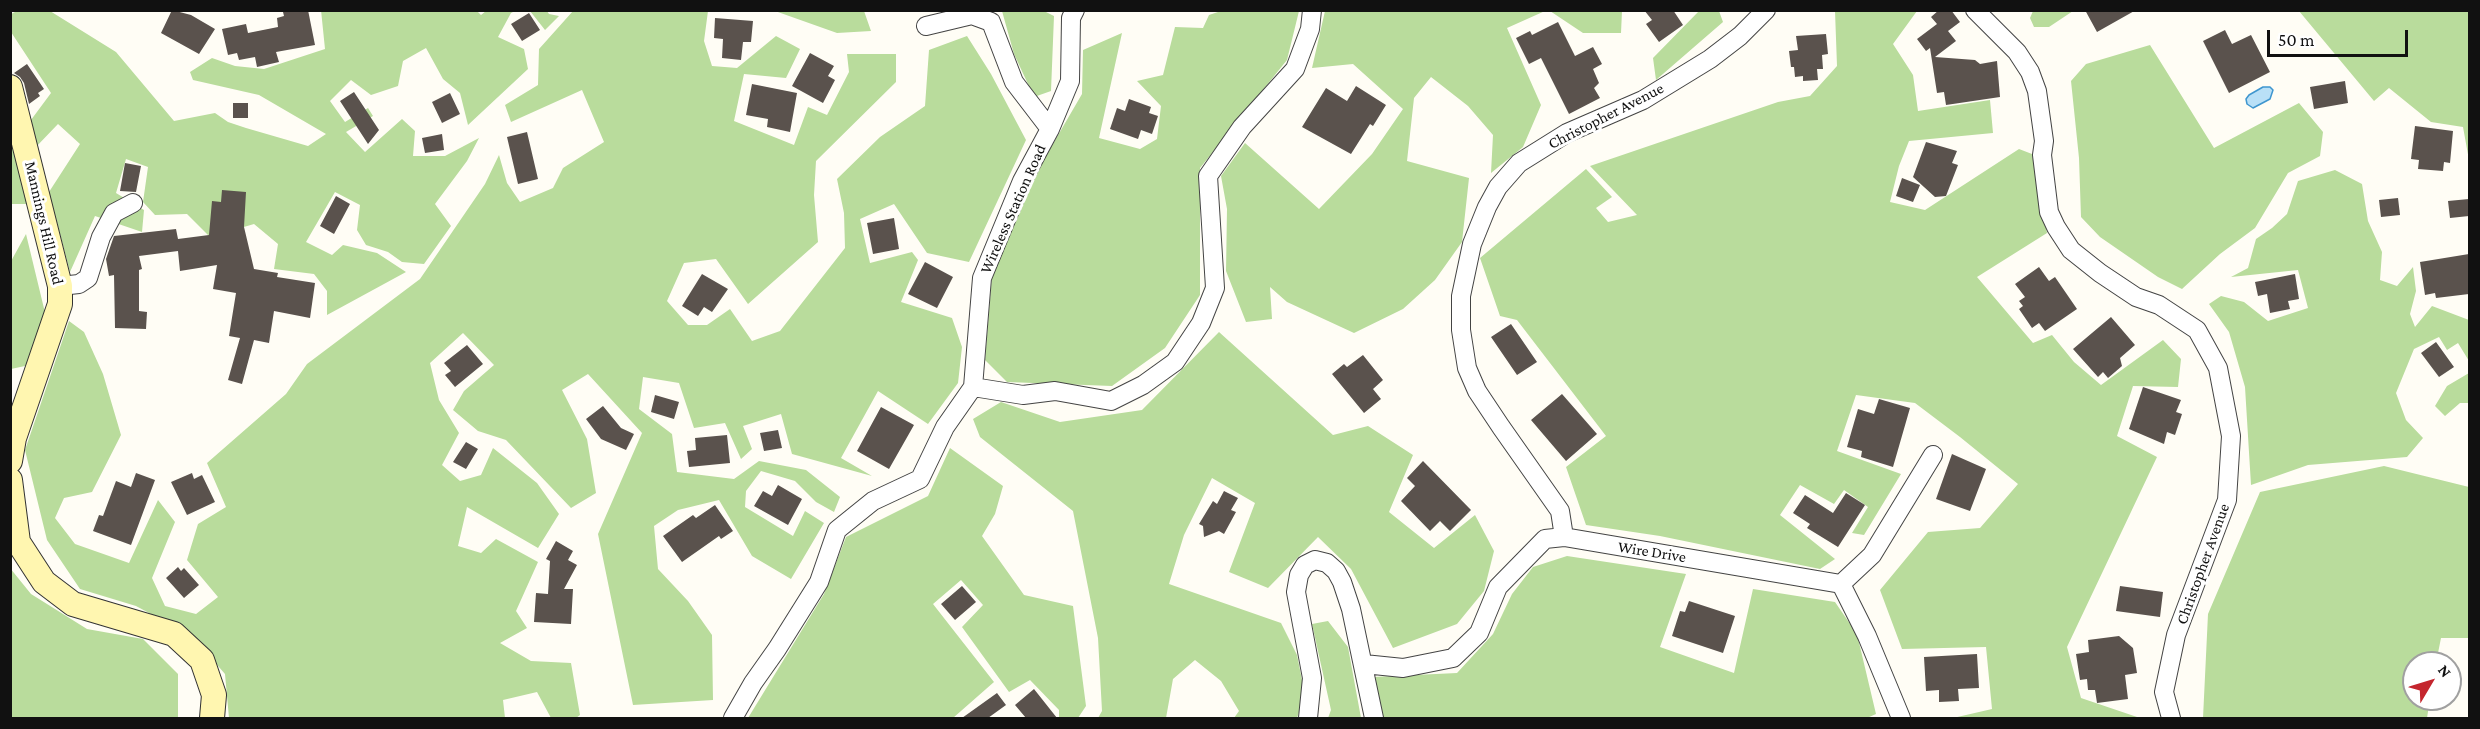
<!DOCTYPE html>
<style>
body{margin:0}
#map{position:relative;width:2480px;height:729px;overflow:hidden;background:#fffdf5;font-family:"Crimson Pro",serif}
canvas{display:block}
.frame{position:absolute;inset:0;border:12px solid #111;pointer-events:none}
.north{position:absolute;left:2402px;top:651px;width:60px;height:60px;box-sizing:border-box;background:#fff;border:2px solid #a0a0a0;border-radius:50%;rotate:52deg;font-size:16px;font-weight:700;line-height:24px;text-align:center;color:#111}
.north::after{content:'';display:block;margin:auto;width:21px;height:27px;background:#c4262e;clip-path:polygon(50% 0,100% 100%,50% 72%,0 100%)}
.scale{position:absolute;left:2267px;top:30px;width:141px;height:27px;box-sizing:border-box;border:3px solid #111;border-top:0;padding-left:8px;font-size:18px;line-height:21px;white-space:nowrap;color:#111;-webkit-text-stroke:4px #fff;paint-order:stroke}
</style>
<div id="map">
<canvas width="2480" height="729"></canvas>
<div class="frame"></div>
<div class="north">N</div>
<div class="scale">50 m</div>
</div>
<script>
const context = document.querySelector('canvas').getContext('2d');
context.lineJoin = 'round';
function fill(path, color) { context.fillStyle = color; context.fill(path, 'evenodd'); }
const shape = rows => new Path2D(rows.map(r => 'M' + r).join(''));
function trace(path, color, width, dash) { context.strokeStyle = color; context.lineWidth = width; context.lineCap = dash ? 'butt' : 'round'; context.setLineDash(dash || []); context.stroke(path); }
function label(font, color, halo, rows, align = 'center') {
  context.font = font + ' "Crimson Pro",serif'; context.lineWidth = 6; context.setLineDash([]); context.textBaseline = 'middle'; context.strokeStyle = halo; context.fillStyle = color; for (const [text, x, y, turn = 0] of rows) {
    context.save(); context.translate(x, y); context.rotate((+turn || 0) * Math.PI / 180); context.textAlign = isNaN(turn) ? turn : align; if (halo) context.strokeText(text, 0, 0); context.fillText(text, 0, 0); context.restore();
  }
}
fill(shape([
 [321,10,476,10,481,15,486,11,515,11,511,13,498,37,524,49,528,69,468,125,460,93,443,79,426,48,403,61,398,86,371,95,351,80,330,101,345,122,368,108,373,116,346,132,365,152,402,119,415,131,413,156,445,156,479,138,467,161,435,204,451,226,424,264,402,262,388,252,366,245,357,230,360,205,335,192,306,242,332,255,343,245,377,253,406,272,327,315,327,291,314,274,274,269,278,244,254,224,210,237,187,214,155,215,143,202,148,167,126,159,116,193,144,210,142,232,95,216,70,272,49,192,80,144,58,124,34,149,28,124,51,93,11,32,11,14,17,11,50,11,116,52,174,121,215,113,228,122,246,128,308,146,326,134,259,95,193,80,190,72,212,58,235,66,264,69,325,49],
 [530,11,547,11,549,14,559,16,545,30],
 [573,11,708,11,704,41,712,66,737,68,776,36,800,49,786,78,744,74,734,121,794,145,808,107,827,115,849,72,847,54,896,54,896,82,816,161,814,195,818,242,748,304,716,259,684,263,667,301,688,325,707,325,730,309,752,341,780,331,845,248,844,213,837,179,880,137,925,106,929,50,967,36,991,74,1026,140,969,262,927,253,894,204,860,219,870,263,912,252,918,260,901,302,952,318,962,347,958,383,928,424,878,391,841,458,872,476,792,454,781,414,743,426,752,449,741,459,725,423,694,428,679,383,643,377,639,409,672,434,677,472,734,479,759,461,806,470,840,497,834,512,816,502,795,481,761,471,746,491,745,507,793,536,805,511,824,523,791,579,752,556,719,500,678,510,654,526,658,569,688,601,712,635,713,700,633,705,598,534,642,433,588,374,562,390,587,439,596,493,571,508,506,440,478,431,453,410,464,391,494,365,463,333,430,363,439,400,459,433,442,465,460,481,481,475,493,448,537,483,559,514,538,548,467,507,458,546,481,553,496,539,538,562,516,611,527,628,500,643,531,661,571,663,580,715,576,718,551,718,537,692,503,700,505,718,229,718,225,674,192,636,136,606,80,589,47,540,25,450,69,321,84,332,103,374,121,435,92,492,64,498,55,518,75,544,129,563,158,500,175,522,152,578,165,606,196,614,218,597,187,560,198,524,226,507,207,463,286,394,307,364,420,279,485,184,499,155,507,183,520,202,553,188,563,168,604,142,582,90,511,122,505,105,538,85,539,49],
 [775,11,864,11,871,31,837,33],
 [1002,11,1044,11,1054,16,1051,91,1034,97,1014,54],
 [1221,11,1299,11,1287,60,1200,168,1200,295,1165,348,1112,386,1007,382,985,360,992,276,1029,185,1082,94,1083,50,1122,33,1099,138,1140,149,1157,139,1161,106,1137,81,1163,75,1175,27,1203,28,1209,15],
 [1325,11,1545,11,1507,28,1541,105,1523,147,1491,173,1493,135,1468,106,1431,77,1414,98,1407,161,1469,178,1462,242,1435,280,1403,309,1354,333,1287,302,1270,287,1272,319,1246,322,1226,271,1227,209,1221,176,1245,143,1319,209,1372,154,1403,109,1353,64,1312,68],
 [1550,11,1622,11,1621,33,1583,33],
 [1699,11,1719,11,1723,22,1656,80,1653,58],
 [1835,11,1917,11,1893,44,1913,75,1918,111,1990,100,1993,133,1909,141,1899,166,1890,202,1925,210,2019,149,2032,154,2047,233,1977,277,2033,343,2052,335,2074,362,2101,385,2163,340,2181,359,2178,387,2133,386,2117,436,2157,457,2067,647,2081,698,2140,718,1953,718,1992,709,1986,647,1902,649,1880,590,1928,532,1980,528,2018,484,1960,437,1915,403,1856,395,1837,451,1901,474,1864,535,1852,533,1868,507,1844,490,1834,504,1800,485,1780,515,1835,559,1820,569,1660,536,1586,525,1566,467,1606,436,1517,320,1500,316,1480,258,1586,169,1612,197,1596,208,1608,222,1637,215,1590,166,1778,102,1810,96,1837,66],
 [2033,11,2033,10,2073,11,2049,27,2034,27,2030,18],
 [2299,11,2469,11,2469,160,2463,127,2431,122,2389,88,2374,101],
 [2150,45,2214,148,2299,103,2323,132,2320,156,2288,173,2255,228,2220,254,2182,289,2158,277,2100,237,2081,217,2079,158,2071,81,2086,64],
 [11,140,28,204,11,204],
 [2335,170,2362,184,2368,221,2382,252,2380,280,2397,286,2413,267,2416,291,2410,314,2415,327,2432,306,2469,320,2469,361,2458,343,2447,350,2439,337,2414,349,2396,393,2406,420,2423,438,2407,457,2308,465,2251,485,2245,387,2229,332,2209,304,2221,296,2244,302,2268,321,2308,308,2298,270,2231,277,2248,268,2256,239,2272,228,2287,214,2298,181],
 [26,234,48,325,25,366,11,369,10,263],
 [1219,332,1333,435,1368,426,1413,455,1389,512,1434,548,1475,515,1494,551,1484,591,1457,624,1393,648,1351,569,1318,537,1268,588,1229,572,1255,503,1212,478,1184,535,1169,584,1281,623,1297,655,1305,695,1297,718,1234,718,1239,711,1221,681,1195,660,1173,679,1166,718,1098,718,1102,711,1098,638,1073,511,980,437,973,419,1001,402,1060,422,1142,410],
 [2469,373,2469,403,2460,403,2445,416,2435,406,2447,386],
 [950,448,1003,486,995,514,982,536,1024,595,1073,606,1086,706,1078,718,1059,718,1059,710,1030,680,1009,692,962,627,983,605,961,580,933,604,994,682,953,718,748,718,824,594,846,537,928,496],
 [2384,466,2469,487,2469,638,2441,638,2436,663,2414,663,2414,699,2430,699,2427,718,2203,718,2208,614,2260,492],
 [1567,556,1686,574,1660,647,1734,673,1753,589,1835,602,1857,634,1876,714,1867,718,1382,718,1373,677,1457,673,1493,634,1512,594,1533,567],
 [10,568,31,594,87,629,143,639,178,674,178,718,11,718],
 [1328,621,1348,647,1361,718,1328,718,1331,710,1312,624]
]), '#b9dc9c');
const water = shape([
 [2263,87,2270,87,2273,90,2270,99,2253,108,2247,104,2246,99,2249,95,2263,87]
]);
fill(water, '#b9e0f7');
trace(water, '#3f96cf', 1.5);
fill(shape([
 [172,10,191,15,215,29,199,54,161,33],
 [294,10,308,10,315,45,276,52,279,62,257,67,255,57,239,60,237,53,228,55,222,29,246,24,248,33,278,27,277,18,284,16,283,12],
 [1644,10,1673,10,1683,25,1659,42,1646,24,1652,20],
 [1939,10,1951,10,1960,22,1948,31,1956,41,1935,57,1975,60,1980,64,1997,61,2000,97,1946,105,1944,92,1937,93,1930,48,1926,51,1917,39,1937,24,1931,17],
 [2085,10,2136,10,2097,32],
 [529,13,540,30,522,41,511,24],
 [715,18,753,21,751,42,743,42,741,60,722,58,723,39,714,38],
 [1558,22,1575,56,1593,47,1602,64,1593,69,1599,83,1594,88,1600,98,1569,114,1541,58,1529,64,1516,38,1530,31,1532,35],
 [2225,30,2232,44,2251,35,2270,72,2229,93,2203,41],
 [1826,34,1828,54,1822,55,1823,69,1817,69,1818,80,1803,81,1803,76,1795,77,1794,67,1791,67,1789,51,1798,50,1796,36],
 [810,53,834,66,828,76,835,80,823,103,792,86],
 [27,64,44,89,38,93,40,96,29,104,24,83,20,77,14,73],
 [2345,81,2348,103,2314,109,2310,87],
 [752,84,797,93,790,132,767,127,768,119,746,115],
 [1356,86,1386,105,1373,126,1370,124,1351,154,1302,127,1326,88,1347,101],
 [354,92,379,130,368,144,340,101],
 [450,93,460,114,442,123,432,102],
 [1129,99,1151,107,1149,113,1158,116,1152,134,1141,130,1138,139,1110,129,1117,108,1125,111],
 [233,103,248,103,248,118,233,118],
 [2415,126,2453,131,2450,163,2444,162,2443,171,2418,169,2419,160,2411,159],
 [527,132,538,179,518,184,507,137],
 [442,134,444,150,425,153,422,138],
 [1926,142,1957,151,1952,163,1958,165,1946,196,1935,197,1913,177],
 [125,163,141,166,136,192,120,191],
 [1902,178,1920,185,1913,202,1896,196],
 [222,190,246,192,244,227,254,269,278,273,277,277,315,283,310,318,274,311,269,343,254,340,242,384,228,380,240,338,229,336,236,293,213,289,217,265,180,271,178,251,139,256,142,269,139,270,139,311,147,312,146,329,115,328,114,275,109,276,106,259,114,236,176,229,178,239,209,235,212,201,221,202],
 [336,196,350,204,334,234,320,226],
 [2398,198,2400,215,2381,217,2379,200],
 [2469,199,2469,216,2450,218,2448,201],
 [894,218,899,249,873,254,867,223],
 [2469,254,2469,294,2436,298,2435,293,2425,295,2420,262],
 [925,262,953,277,937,308,908,294],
 [2039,267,2049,281,2055,277,2077,309,2045,331,2039,323,2032,328,2019,309,2023,306,2019,301,2025,297,2015,284],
 [702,274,728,289,712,312,704,307,698,316,682,306],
 [2295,274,2299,299,2288,301,2290,309,2270,313,2267,294,2258,296,2255,282],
 [2111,317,2135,345,2120,358,2122,366,2108,378,2103,372,2098,377,2073,349],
 [1511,324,1537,362,1517,375,1491,337],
 [2436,342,2454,367,2439,377,2421,353],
 [467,345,483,364,455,387,445,375,451,371,444,363],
 [1363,355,1383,380,1373,389,1381,399,1364,413,1332,374,1344,364,1347,367],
 [2143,387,2181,400,2176,412,2182,414,2175,435,2167,432,2164,444,2129,429],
 [1562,394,1597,434,1566,461,1531,420],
 [655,395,679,402,674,419,651,412],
 [1879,399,1910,408,1893,467,1861,457,1862,451,1847,447,1858,409,1874,414],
 [603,406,621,428,634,434,626,450,601,439,586,419],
 [881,407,914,425,889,469,857,451],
 [778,430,782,448,764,451,760,433],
 [727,435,730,463,689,467,687,451,696,450,695,438],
 [466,442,478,449,466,469,453,462],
 [1952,454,1986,469,1970,511,1936,499],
 [1423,461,1471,510,1450,531,1440,521,1430,531,1401,501,1415,486,1407,478],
 [136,473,155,480,131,545,93,531,99,515,103,516,116,481,131,487],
 [192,473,194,479,202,475,215,502,187,515,171,482],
 [778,485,802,499,788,525,754,506,763,491,772,496],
 [1224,491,1238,498,1231,510,1236,512,1224,534,1219,531,1204,537,1203,526,1199,524,1213,501,1217,504],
 [1846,493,1865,505,1838,547,1807,528,1810,524,1793,513,1805,495,1833,513],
 [715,505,733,531,721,539,719,536,682,562,663,536,693,515,696,518],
 [556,541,573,551,568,560,577,565,564,589,573,589,571,624,534,622,536,593,548,594,550,561,546,559],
 [178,567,181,571,184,568,199,585,184,598,166,578],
 [962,586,976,602,955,620,941,604],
 [2120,586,2163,592,2160,617,2116,611],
 [1689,601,1735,616,1723,653,1672,636,1680,611,1685,612],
 [2119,636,2133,648,2137,673,2125,675,2128,699,2097,703,2095,690,2088,690,2087,679,2080,680,2076,654,2089,652,2088,640],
 [1977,654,1979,688,1958,689,1959,701,1939,702,1939,690,1926,691,1924,657],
 [1034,689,1057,718,1026,718,1015,705],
 [997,693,1006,705,988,718,962,718]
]), '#5a524d');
const minor = shape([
 [1975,10,2017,52,2030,72,2037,91,2044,141,2042,155,2049,212,2056,227,2071,250,2100,273,2136,297,2159,305,2197,330,2218,368,2231,436,2227,500,2176,635,2164,692,2171,718],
 [926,26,972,15,991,22,1014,82,1050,129],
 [60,286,79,284,88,278,101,237,114,213,133,203],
 [973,387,1023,395,1055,391,1111,401,1143,385,1175,362,1201,323,1215,288,1208,176,1242,127,1295,69,1310,29,1312,10],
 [1564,537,1560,511,1501,427,1477,391,1467,368,1461,330,1461,296,1472,244,1487,207,1498,187,1519,163,1567,133,1643,100,1710,59,1740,36,1766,10],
 [1841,584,1867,636,1901,718],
 [1364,664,1403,668,1453,658,1479,633,1498,587,1545,539,1564,537,1841,584,1872,555,1933,455],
 [733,718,753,683,777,649,819,582,837,530,873,501,920,479,945,427,973,387,982,278,1022,181,1050,129,1070,81,1071,18,1075,10],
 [1308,718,1312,678,1296,592,1299,575,1305,565,1315,560,1327,563,1336,571,1342,582,1351,609,1374,718]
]);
const secondary = shape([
 [10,87,60,286,60,304,14,438,10,461],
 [10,480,18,542,44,582,73,604,174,634,202,660,214,695,212,718]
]);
trace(minor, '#444', 20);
trace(secondary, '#333', 26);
trace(minor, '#fff', 18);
trace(secondary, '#fff6b0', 24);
label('16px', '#111', '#fff', [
 ["Christopher Avenue",1606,116,-27],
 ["Wireless Station Road",1013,209,-66],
 ["Mannings Hill Road",44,223,77],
 ["Wire Drive",1652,552,9],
 ["Christopher Avenue",2203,564,-70]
]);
</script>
